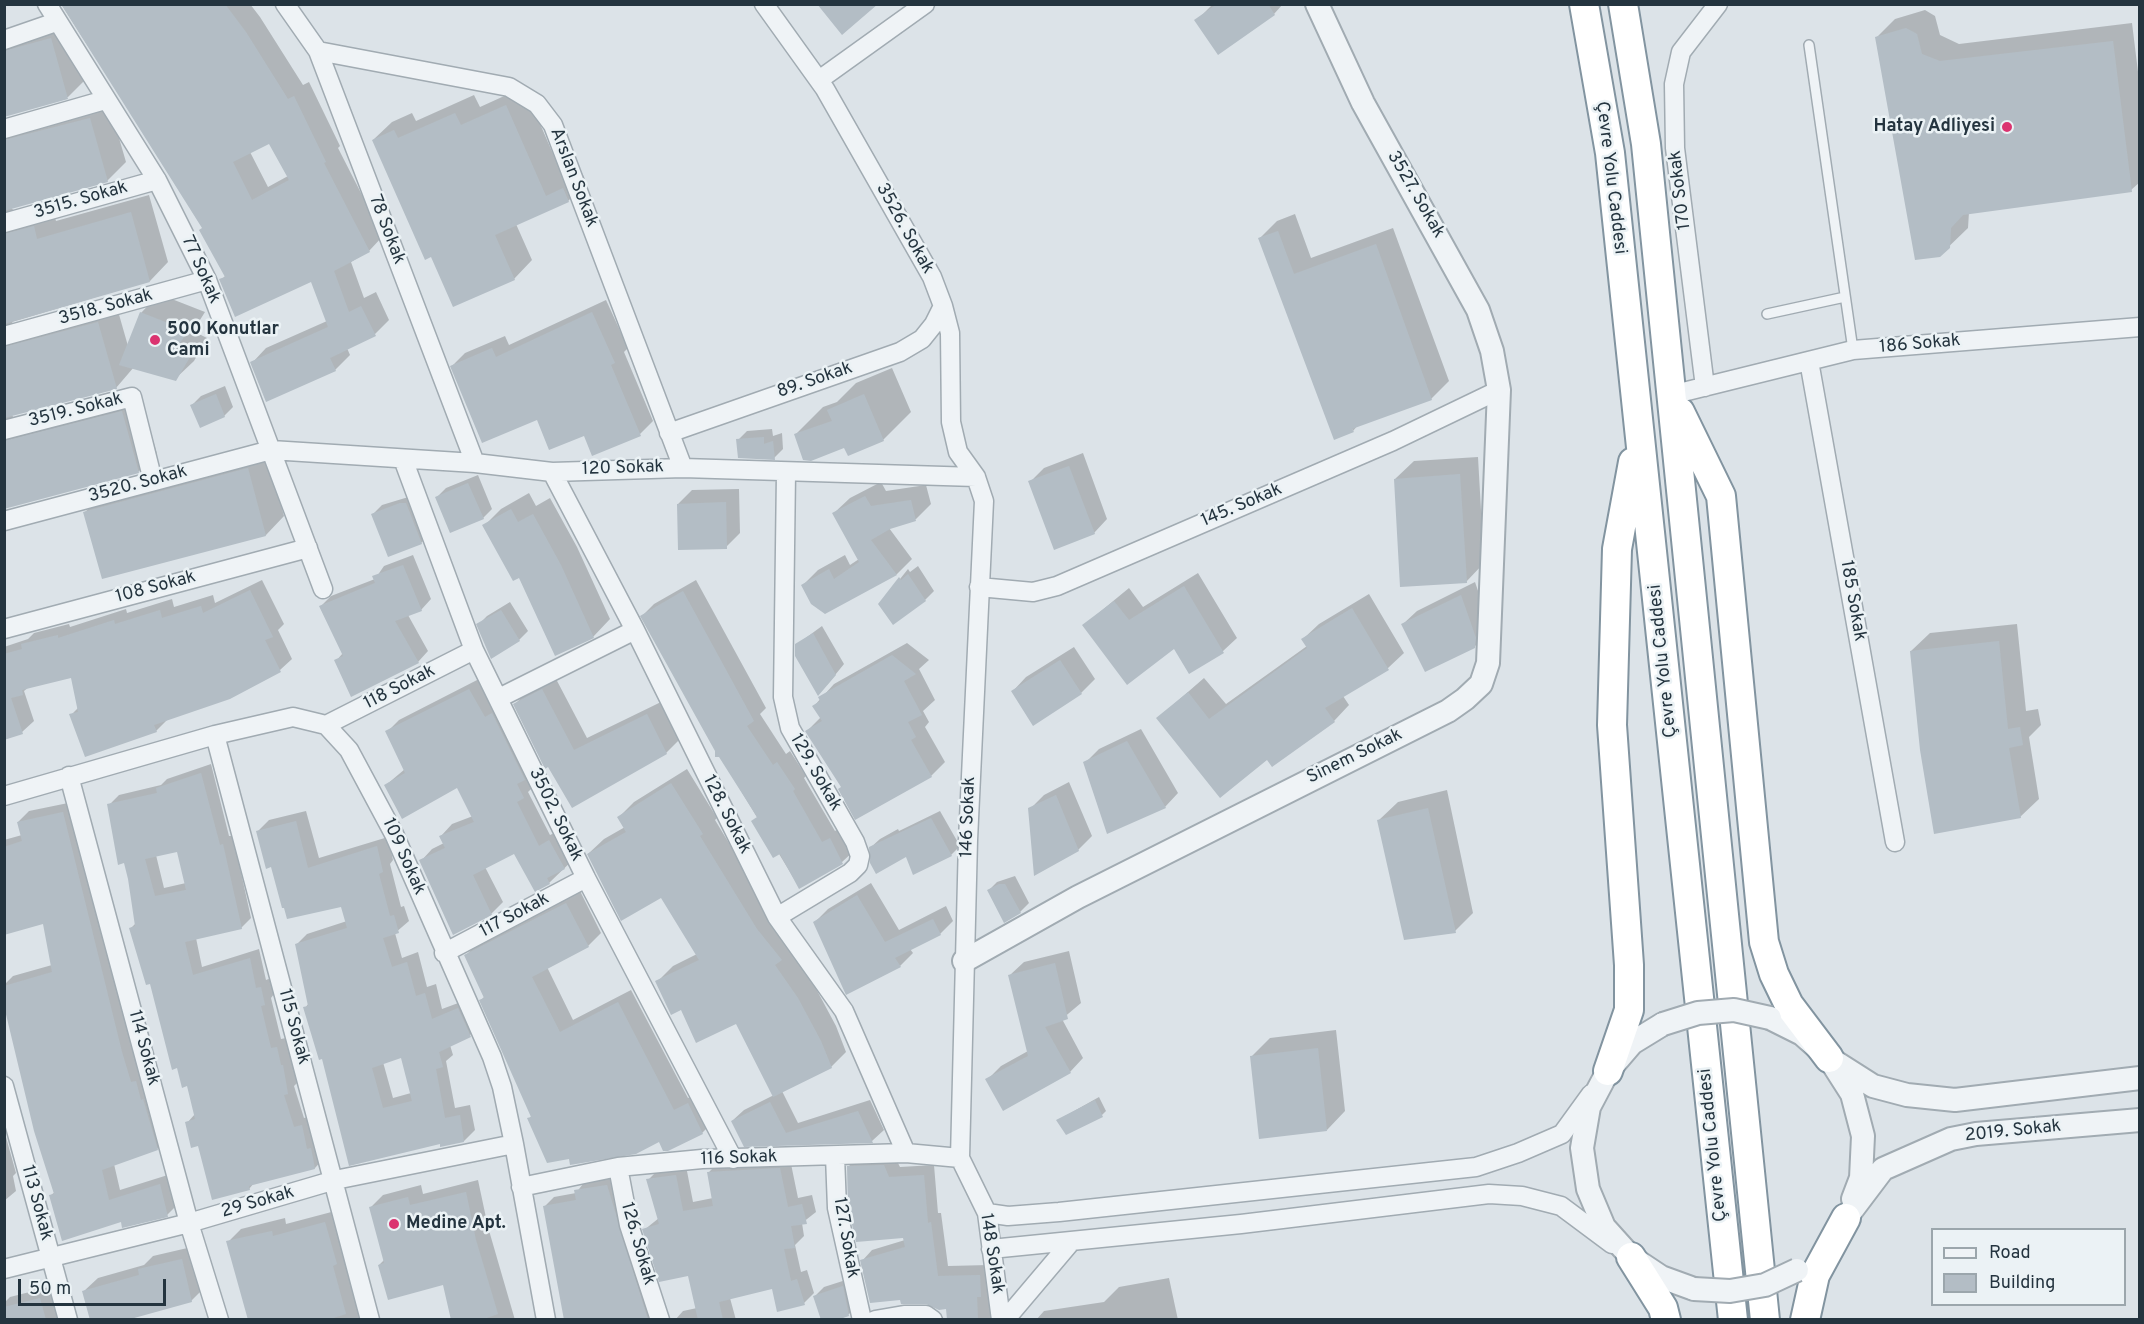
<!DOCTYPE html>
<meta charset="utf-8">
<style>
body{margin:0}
#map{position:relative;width:2144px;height:1324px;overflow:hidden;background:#dce3e8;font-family:Overpass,sans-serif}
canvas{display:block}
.frame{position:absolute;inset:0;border:6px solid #24343f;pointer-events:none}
.legend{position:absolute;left:1931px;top:1228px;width:195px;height:78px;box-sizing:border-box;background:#ebf2f5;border:2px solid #9ba6ac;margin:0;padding:8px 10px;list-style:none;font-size:18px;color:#24343f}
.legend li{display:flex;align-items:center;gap:12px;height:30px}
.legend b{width:30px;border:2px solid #9ba6ac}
.scale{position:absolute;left:18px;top:1279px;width:148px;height:27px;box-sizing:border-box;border:3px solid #24343f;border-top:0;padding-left:8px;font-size:18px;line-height:21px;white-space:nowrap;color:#24343f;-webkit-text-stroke:4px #ebf2f5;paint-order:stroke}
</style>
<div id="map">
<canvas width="2144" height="1324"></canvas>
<div class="frame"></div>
<ul class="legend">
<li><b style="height:8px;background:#eff3f6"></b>Road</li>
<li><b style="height:16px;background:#b3bdc5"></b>Building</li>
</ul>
<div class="scale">50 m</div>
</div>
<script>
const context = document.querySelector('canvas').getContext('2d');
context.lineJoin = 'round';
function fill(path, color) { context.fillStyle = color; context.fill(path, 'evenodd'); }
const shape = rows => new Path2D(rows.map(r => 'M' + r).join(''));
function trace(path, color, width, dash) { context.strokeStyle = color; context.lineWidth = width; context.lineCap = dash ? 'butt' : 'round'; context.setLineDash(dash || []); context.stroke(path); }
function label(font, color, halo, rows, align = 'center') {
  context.font = font + ' Overpass,sans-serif'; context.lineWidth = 5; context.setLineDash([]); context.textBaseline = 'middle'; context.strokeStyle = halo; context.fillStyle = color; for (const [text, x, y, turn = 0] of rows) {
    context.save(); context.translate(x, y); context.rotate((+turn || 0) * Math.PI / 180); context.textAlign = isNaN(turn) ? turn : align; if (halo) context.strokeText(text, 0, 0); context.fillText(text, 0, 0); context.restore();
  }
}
fill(shape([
 [61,4,250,4,260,17,303,85,309,82,340,146,338,148,383,236,369,251,351,262,364,298,376,292,389,320,375,334,347,348,350,355,335,370,252,363,266,348,327,321,312,280,221,280,226,275,204,227],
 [270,142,288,176,268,187,250,152],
 [1213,4,1283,4,1274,14,1196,21],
 [1925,10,1935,16,1940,35,1959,44,2132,23,2140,88,2140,182,2131,190,1969,212,1968,228,1939,256,1876,38,1895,19],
 [70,21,86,79,68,97,4,116,4,39],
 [524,87,564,179,581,171,587,183,568,201,516,224,532,260,514,279,432,255,373,140,392,122,412,113,416,121,474,95,480,107],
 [108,100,126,162,107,181,11,208,21,216,52,209,56,221,149,195,168,262,150,281,12,322,15,326,116,304,128,346,141,313,159,294,205,312,193,331,207,338,194,361,175,379,134,367,116,388,12,415,15,420,140,394,157,454,138,472,4,508,4,134],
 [1295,214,1311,258,1393,228,1449,381,1431,399,1358,425,1353,431,1260,238,1277,221],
 [606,300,628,348,624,352,653,421,640,434,585,434,452,366,465,353,505,336,509,345],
 [892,368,911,412,883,440,845,447,796,434,823,407,837,402,856,383],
 [225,386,233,407,224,416,192,405,201,396],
 [772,429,773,436,782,433,783,449,774,458,738,440,747,431],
 [266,450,284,516,266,535,103,578,85,512,104,494],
 [1083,453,1107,519,1094,533,1030,482,1044,468],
 [1478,457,1484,563,1466,582,1395,479,1414,461],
 [478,475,492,509,483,518,437,497,446,488],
 [881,482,886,491,926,485,931,504,916,519,889,528,912,559,897,574,825,613,803,585,818,570,845,555,850,565,859,559,834,513,850,498],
 [739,489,740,533,726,547,678,504,692,490],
 [529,493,536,506,550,498,577,547,610,619,593,637,555,654,520,576,484,526,501,509],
 [415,495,430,534,421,543,373,514,382,505],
 [413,555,431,599,421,610,408,615,428,651,418,662,336,661,343,653,320,607,331,596,375,579,384,566],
 [918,566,934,591,925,600,880,604,908,569,910,572],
 [1198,573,1237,638,1223,651,1189,672,1174,647,1084,625,1129,588,1143,607],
 [262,580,284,624,278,630,292,659,280,670,168,719,156,731,71,715,79,707,72,676,29,687,24,691,34,721,22,732,4,738,4,647,28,639,34,633,69,624,70,627,126,609,127,613,172,599,174,607,213,595,215,603],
 [696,580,766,708,760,714,786,754,790,751,806,776,804,778,835,831,842,827,855,850,842,862,799,887,717,751,642,616,654,604],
 [1475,582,1489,623,1488,633,1474,647,1403,624,1417,611],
 [1369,594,1404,653,1388,668,1343,696,1349,705,1334,721,1268,758,1158,718,1204,678,1226,704,1307,646,1303,639,1319,624],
 [510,602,528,631,519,640,478,625,487,616],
 [2017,624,2026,711,2038,709,2041,725,2029,737,2039,799,2020,817,1911,651,1930,633],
 [822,626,844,664,827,685,796,645],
 [907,643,929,660,919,669,935,700,923,711,929,722,925,727,945,762,931,776,842,786,807,731,821,717,814,706,834,684],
 [1074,647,1095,679,1081,693,1013,691,1026,677],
 [555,677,587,738,661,702,679,740,666,753,549,765,515,704,528,691],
 [481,678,535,785,528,792,550,835,561,830,576,857,549,883,514,852,485,867,503,902,491,914,454,933,421,861,432,849,444,843,441,836,452,824,473,816,458,786,386,785,405,769,387,732,399,720],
 [1141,729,1178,793,1165,807,1085,763,1099,749],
 [211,764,229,836,233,836,251,918,241,928,196,938,202,967,259,949,266,980,271,978,274,994,271,998,281,1039,286,1038,290,1056,292,1056,297,1083,294,1086,304,1118,312,1116,324,1158,315,1168,254,1183,249,1189,199,1144,187,1123,195,1114,188,1085,131,928,136,923,129,879,109,805,119,795,161,785,167,779],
 [178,850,186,883,164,888,156,855],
 [687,769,717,818,715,820,772,914,796,943,789,950,813,983,836,1026,846,1052,831,1067,782,1091,798,1123,870,1100,884,1130,872,1141,745,1145,732,1121,744,1110,774,1095,737,1022,682,1008,657,982,673,966,697,954,661,896,588,854,604,839,625,827,619,817,634,802],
 [1069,782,1092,836,1078,850,1030,809,1044,795],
 [1447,790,1473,913,1455,931,1379,820,1398,802],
 [73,802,168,1138,157,1149,114,1164,120,1190,171,1174,178,1204,167,1215,122,1220,51,1195,55,1192,4,997,4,985,13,976,52,965,44,922,4,933,4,840,22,835,18,822,29,811],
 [306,811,319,858,388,837,393,860,390,864,401,907,404,906,409,921,395,933,402,958,418,952,427,987,436,984,442,1009,469,999,481,1025,470,1035,450,1045,453,1055,446,1061,455,1108,470,1105,475,1130,464,1141,441,1143,350,1164,323,1057,305,1008,309,1003,296,945,307,934,347,921,342,905,273,866,258,831,269,820],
 [402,1056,411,1093,393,1098,383,1062],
 [940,811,960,846,951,855,906,855,870,848,880,839,898,829,899,831],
 [1015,876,1029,903,1020,912,988,891,997,882],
 [871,883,899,930,946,906,953,921,940,934,910,949,913,953,900,966,815,922,828,909],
 [580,891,601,933,588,946,547,967,573,1020,631,990,688,1098,701,1091,715,1120,702,1133,570,1158,529,1119,532,1115,481,1000,485,996,466,955,479,942],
 [1069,951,1081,1003,1062,1019,1083,1058,1070,1072,987,1080,1001,1066,1028,1051,1010,975,1024,962],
 [1336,1030,1345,1111,1327,1130,1251,1057,1270,1038],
 [1099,1097,1106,1111,1102,1115,1058,1120],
 [4,1130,16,1173,13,1176,16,1191,4,1201],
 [894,1155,900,1167,934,1165,938,1213,941,1213,948,1266,989,1265,995,1320,947,1320,947,1308,901,1298,862,1261,872,1250,905,1240,848,1167,859,1156],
 [790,1159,798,1198,812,1195,816,1212,802,1223,804,1236,795,1245,801,1272,807,1270,814,1293,804,1303,773,1287,730,1298,736,1320,675,1320,683,1311,697,1308,689,1275,644,1230,659,1218,648,1180,658,1170,686,1166,693,1202,713,1198,708,1173,718,1163],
 [617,1176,665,1320,565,1320,544,1207,554,1197,576,1193,586,1180],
 [478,1180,488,1227,515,1320,453,1320,444,1283,379,1265,384,1260,370,1208,383,1195,421,1185,423,1194],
 [339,1210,365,1320,250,1320,228,1242,241,1229,285,1218,286,1224],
 [196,1246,205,1287,191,1301,84,1291,98,1278,144,1265,153,1256],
 [852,1278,858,1305,849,1314,832,1320,815,1296,824,1287],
 [1169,1278,1178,1320,1036,1320,1044,1311,1104,1302,1119,1287],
 [53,1286,62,1320,4,1320,4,1303,10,1297]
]), '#0003');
fill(shape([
 [61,4,225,4,246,32,288,99,294,96,326,162,324,163,370,252,334,271,349,312,361,306,376,336,330,358,336,371,266,402,250,362,328,327,311,282,235,317,219,279,225,277,199,230,202,228],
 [269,144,289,180,252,200,233,162],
 [817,4,878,4,842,35],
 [1217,4,1268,4,1275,15,1218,55,1194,20],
 [1906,28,1917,34,1922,54,1940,61,2113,41,2132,192,1963,215,1951,228,1950,248,1940,257,1915,260,1875,37],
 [51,38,68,99,4,117,4,51],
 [506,105,546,196,563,188,569,202,495,235,515,280,453,307,431,257,425,260,372,140,394,130,398,138,455,113,461,125],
 [90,118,108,182,4,211,4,140],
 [131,212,150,282,4,324,4,234,34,226,37,239],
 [1278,231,1294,274,1376,244,1432,400,1352,429,1354,432,1334,440,1258,238],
 [140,312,188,331,176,349,190,357,176,381,119,365],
 [592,312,615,363,611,365,641,436,592,456,584,436,549,450,537,420,482,443,450,366,492,348,496,357],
 [98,322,117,389,4,418,4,347],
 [216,394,225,417,200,428,190,405],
 [864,394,884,441,848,456,844,448,811,461,803,460,794,434,832,421,827,410],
 [122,411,139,473,4,509,4,441],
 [764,437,764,444,773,441,775,460,738,458,736,439],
 [1069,466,1095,534,1054,550,1028,481],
 [248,468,266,536,102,579,83,512],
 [1460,474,1467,583,1400,587,1394,479],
 [468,483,484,519,450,533,435,497],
 [865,496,871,506,911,500,916,521,890,529,871,540,897,575,825,614,811,604,801,585,829,569,834,579,859,562,832,513],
 [726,502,727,549,678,550,677,504],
 [400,503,406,503,422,544,388,557,371,514],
 [511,509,518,522,533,514,561,565,594,638,555,656,519,578,513,581,482,525],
 [403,565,422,611,395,621,419,663,351,697,334,660,343,656,319,606,375,583,372,576],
 [908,574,926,601,893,625,878,604,899,577,901,580],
 [1184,586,1224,653,1189,674,1174,649,1127,685,1082,625,1114,601,1129,620],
 [250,590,273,637,265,640,281,672,230,699,154,725,157,732,85,757,69,714,78,712,71,678,22,690,23,695,11,698,23,734,4,740,4,654,22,649,21,644,58,635,58,638,114,620,115,624,160,610,162,618,201,606,203,613],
 [683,591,754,721,747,726,773,765,777,762,795,789,793,791,822,842,830,838,843,864,799,889,780,854,773,858,751,821,757,817,719,757,715,757,715,751,640,616],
 [1461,595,1476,638,1475,648,1425,672,1401,624],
 [1352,608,1389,670,1325,708,1335,722,1272,767,1267,760,1220,798,1156,718,1188,692,1209,719,1307,648,1301,639],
 [501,610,520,641,491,659,476,624],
 [813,633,836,675,818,696,795,656,795,644],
 [1999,641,2008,729,2020,727,2023,745,2009,748,2021,818,1934,834,1920,750,1910,651],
 [892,655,916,674,904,681,922,715,908,722,916,737,911,740,932,777,855,820,838,789,841,787,805,731,822,721,812,706,820,701,818,697],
 [1060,660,1082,694,1033,726,1011,691],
 [469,689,485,717,492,713,525,780,517,784,524,798,517,802,539,846,549,840,565,869,547,878,550,884,535,892,514,854,473,875,492,915,453,935,419,860,445,848,439,836,474,822,457,788,402,819,384,785,405,773,385,731],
 [542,689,574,750,647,714,667,754,572,808,548,767,545,769,513,704],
 [1127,741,1166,808,1107,834,1083,762],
 [201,773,220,845,223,844,242,929,185,942,193,975,250,958,256,988,261,987,265,1005,261,1006,271,1048,277,1047,281,1065,283,1065,288,1094,284,1095,294,1127,302,1125,307,1149,311,1148,315,1169,249,1186,250,1190,212,1200,198,1146,191,1148,185,1122,195,1119,187,1086,182,1088,177,1068,172,1070,150,984,146,985,129,928,135,926,128,879,124,863,118,865,107,804,157,793,156,788],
 [177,852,186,890,155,896,145,859],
 [671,783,703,834,700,836,757,929,782,960,775,965,798,998,821,1041,832,1068,773,1097,736,1024,696,1043,681,1010,671,1015,655,981,699,960,661,898,621,921,587,854,626,832,617,817],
 [1056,795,1079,851,1034,876,1028,808],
 [1428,808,1456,933,1404,940,1377,820],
 [63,812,122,1052,131,1082,136,1081,141,1100,143,1099,158,1150,102,1170,109,1200,160,1184,168,1217,122,1228,121,1222,62,1241,49,1195,54,1194,34,1131,4,1006,4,986,52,972,43,924,4,935,4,847,22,841,17,822],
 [931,818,952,856,913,875,906,857,876,874,870,863,869,847],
 [296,821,308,868,377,846,383,872,379,874,390,916,394,915,399,933,383,938,392,967,407,962,416,996,425,993,432,1019,458,1008,471,1037,439,1052,443,1067,436,1069,445,1118,460,1115,464,1142,440,1147,440,1144,349,1166,322,1059,319,1060,303,1007,308,1006,295,944,347,928,341,907,287,919,284,908,282,908,271,867,266,869,256,831],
 [401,1058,412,1101,383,1108,372,1068],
 [999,884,1005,884,1021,913,1004,923,987,890],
 [857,895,885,942,933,919,941,935,895,958,901,967,846,995,813,922],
 [566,903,589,947,532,977,560,1032,618,1002,674,1110,688,1103,703,1134,668,1151,663,1151,659,1142,636,1154,570,1165,569,1159,547,1163,527,1118,531,1117,479,1000,484,998,464,955],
 [1055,963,1068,1019,1045,1027,1071,1073,1003,1111,985,1079,1028,1056,1008,975],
 [1318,1048,1327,1131,1259,1139,1250,1056],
 [1095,1100,1103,1117,1066,1135,1056,1120],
 [770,1102,786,1133,858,1111,873,1143,744,1147,731,1121],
 [884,1165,889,1177,924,1175,928,1223,931,1222,938,1276,980,1275,981,1297,977,1297,978,1320,947,1320,946,1309,939,1310,926,1304,901,1304,900,1300,870,1303,860,1260,905,1247,903,1238,856,1242,848,1207,847,1166],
 [780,1168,788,1207,802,1204,807,1224,791,1226,795,1248,784,1249,791,1281,797,1279,805,1305,777,1312,772,1289,719,1302,723,1320,698,1320,688,1276,659,1282,642,1229,659,1224,646,1179,676,1175,683,1211,713,1206,707,1172],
 [607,1185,648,1320,564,1320,543,1206,576,1200,574,1190],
 [466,1192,476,1240,498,1314,481,1320,451,1320,443,1285,388,1300,378,1265,384,1263,369,1207,408,1197,410,1205],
 [325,1222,337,1264,333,1266,346,1314,327,1320,248,1320,226,1241,272,1231,273,1236],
 [182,1259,192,1302,127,1320,90,1320,82,1291,139,1275,138,1269],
 [843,1286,849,1316,837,1320,821,1320,813,1296],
 [40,1298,46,1320,4,1320,4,1307]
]), '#b3bdc5');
const service = shape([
 [1809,45,1853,350],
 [1767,314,1845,297]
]);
const minor = shape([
 [47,4,157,180,207,280,323,589],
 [285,4,318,51,475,463],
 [764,4,825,89,932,277,943,306,950,333,951,422,958,452,976,477,984,501,968,840,960,1158,987,1213,1001,1320],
 [4,40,56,22],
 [318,51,509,87,537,104,553,125,683,468],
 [819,80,925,4],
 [4,129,105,100],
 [4,223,157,180],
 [4,336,207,280],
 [1809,361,1895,842],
 [1705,387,1675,148,1674,84,1681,52,1718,4],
 [1671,395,1853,350,2140,327],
 [4,430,132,397,153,481],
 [669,433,900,352,922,339,934,324,943,306],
 [403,459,474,650,586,878,733,1159],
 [552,472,635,630,777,917,844,1011,906,1153],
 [4,521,271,450,475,463,552,472,683,468,976,477],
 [979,587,1033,592,1057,586,1393,441,1499,390],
 [4,629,308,548],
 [499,698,635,630],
 [326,725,474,650],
 [215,735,370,1320],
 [69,776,189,1223,219,1320],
 [4,796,215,735,293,717,326,725,349,750,394,834,492,1057,502,1087,514,1144,546,1320],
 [777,917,850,873,858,865,860,856,855,842,790,728,783,697,786,473],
 [444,953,586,878],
 [4,1086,68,1320],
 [835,1156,837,1208,862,1320],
 [618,1167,629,1225,660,1320],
 [521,1187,618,1167,702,1159,906,1153,960,1158],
 [987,1213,1008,1216,1059,1212,1476,1167,1518,1153,1562,1134,1591,1094],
 [991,1249,1241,1224,1489,1194,1522,1196,1561,1206,1612,1244],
 [4,1269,189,1223,335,1180,514,1144],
 [875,1320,904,1315,926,1315,933,1320],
 [1005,1320,1071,1242]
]);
const tertiary = shape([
 [964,961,1078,897,1448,711,1465,699,1481,684,1488,663,1499,390,1492,351,1478,310,1363,103,1317,4],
 [1770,1018,1802,1034,1829,1058,1852,1094,1863,1136,1861,1178,1853,1199],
 [1663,1024,1632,1043,1608,1071,1589,1107,1582,1148,1588,1189,1604,1227,1631,1257,1661,1277,1694,1289],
 [1829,1058,1873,1086,1907,1095,1955,1100,2140,1078],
 [1846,1218,1883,1169,1951,1139,1976,1134,2140,1120]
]);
const trunk = shape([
 [1584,4,1610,153,1733,1320],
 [1623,4,1646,144,1765,1320],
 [1680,412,1721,496,1764,942,1774,974,1789,1005,1829,1058],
 [1608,1071,1629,1010,1629,965,1612,725,1617,549,1633,462],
 [1631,1257,1663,1308,1666,1320],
 [1805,1320,1815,1275,1846,1218]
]);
trace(service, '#a1abb2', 12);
trace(minor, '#a1abb2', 21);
trace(tertiary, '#a1abb2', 26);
trace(trunk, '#8294a0', 32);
trace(service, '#eff3f6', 9);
trace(minor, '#eff3f6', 18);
trace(tertiary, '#eff3f6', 22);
trace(trunk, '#fff', 28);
const tertiaryBridge = shape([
 [1663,1024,1698,1013,1734,1010,1770,1018],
 [1694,1289,1730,1291,1765,1285,1797,1270]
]);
trace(tertiaryBridge, '#a1abb2', 26, []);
trace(tertiaryBridge, '#eff3f6', 22);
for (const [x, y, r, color] of [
 [2007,127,6,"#db3370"],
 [155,340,6,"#db3370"],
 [394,1224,6,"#db3370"]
]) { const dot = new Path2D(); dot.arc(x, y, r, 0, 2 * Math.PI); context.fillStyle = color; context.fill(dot); trace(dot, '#ebf2f5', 2); }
label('bold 18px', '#24343f', '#ebf2f5', [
 ["Hatay Adliyesi",1995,127,"right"],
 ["500 Konutlar",167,330],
 ["Cami",167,351],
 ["Medine Apt.",406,1224]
], 'left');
label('18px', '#24343f', '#ebf2f5', [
 ["Arslan Sokak",573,178,69],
 ["Çevre Yolu Caddesi",1610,178,83],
 ["170 Sokak",1681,190,-97],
 ["3527. Sokak",1415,195,60],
 ["3515. Sokak",81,201,-16],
 ["3526. Sokak",904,229,61],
 ["78 Sokak",386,230,69],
 ["77 Sokak",200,270,66],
 ["3518. Sokak",106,308,-15],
 ["186 Sokak",1920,345,-5],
 ["89. Sokak",815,381,-19],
 ["3519. Sokak",76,411,-14],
 ["120 Sokak",623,469,-2],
 ["3520. Sokak",138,485,-15],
 ["145. Sokak",1242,506,-23],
 ["108 Sokak",156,588,-15],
 ["185 Sokak",1852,601,80],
 ["Çevre Yolu Caddesi",1664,661,-96],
 ["118 Sokak",400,688,-27],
 ["Sinem Sokak",1355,757,-26],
 ["129. Sokak",815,773,60],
 ["3502. Sokak",555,815,64],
 ["128. Sokak",726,815,63],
 ["146 Sokak",969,817,-88],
 ["109 Sokak",403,857,66],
 ["117 Sokak",515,916,-28],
 ["115 Sokak",293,1027,75],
 ["114 Sokak",143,1048,75],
 ["2019. Sokak",2013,1132,-6],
 ["Çevre Yolu Caddesi",1714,1145,-96],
 ["116 Sokak",739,1159,-2],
 ["113 Sokak",36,1203,75],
 ["29 Sokak",258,1203,-16],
 ["127. Sokak",845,1238,80],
 ["126. Sokak",637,1244,74],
 ["148 Sokak",991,1254,81]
]);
</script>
